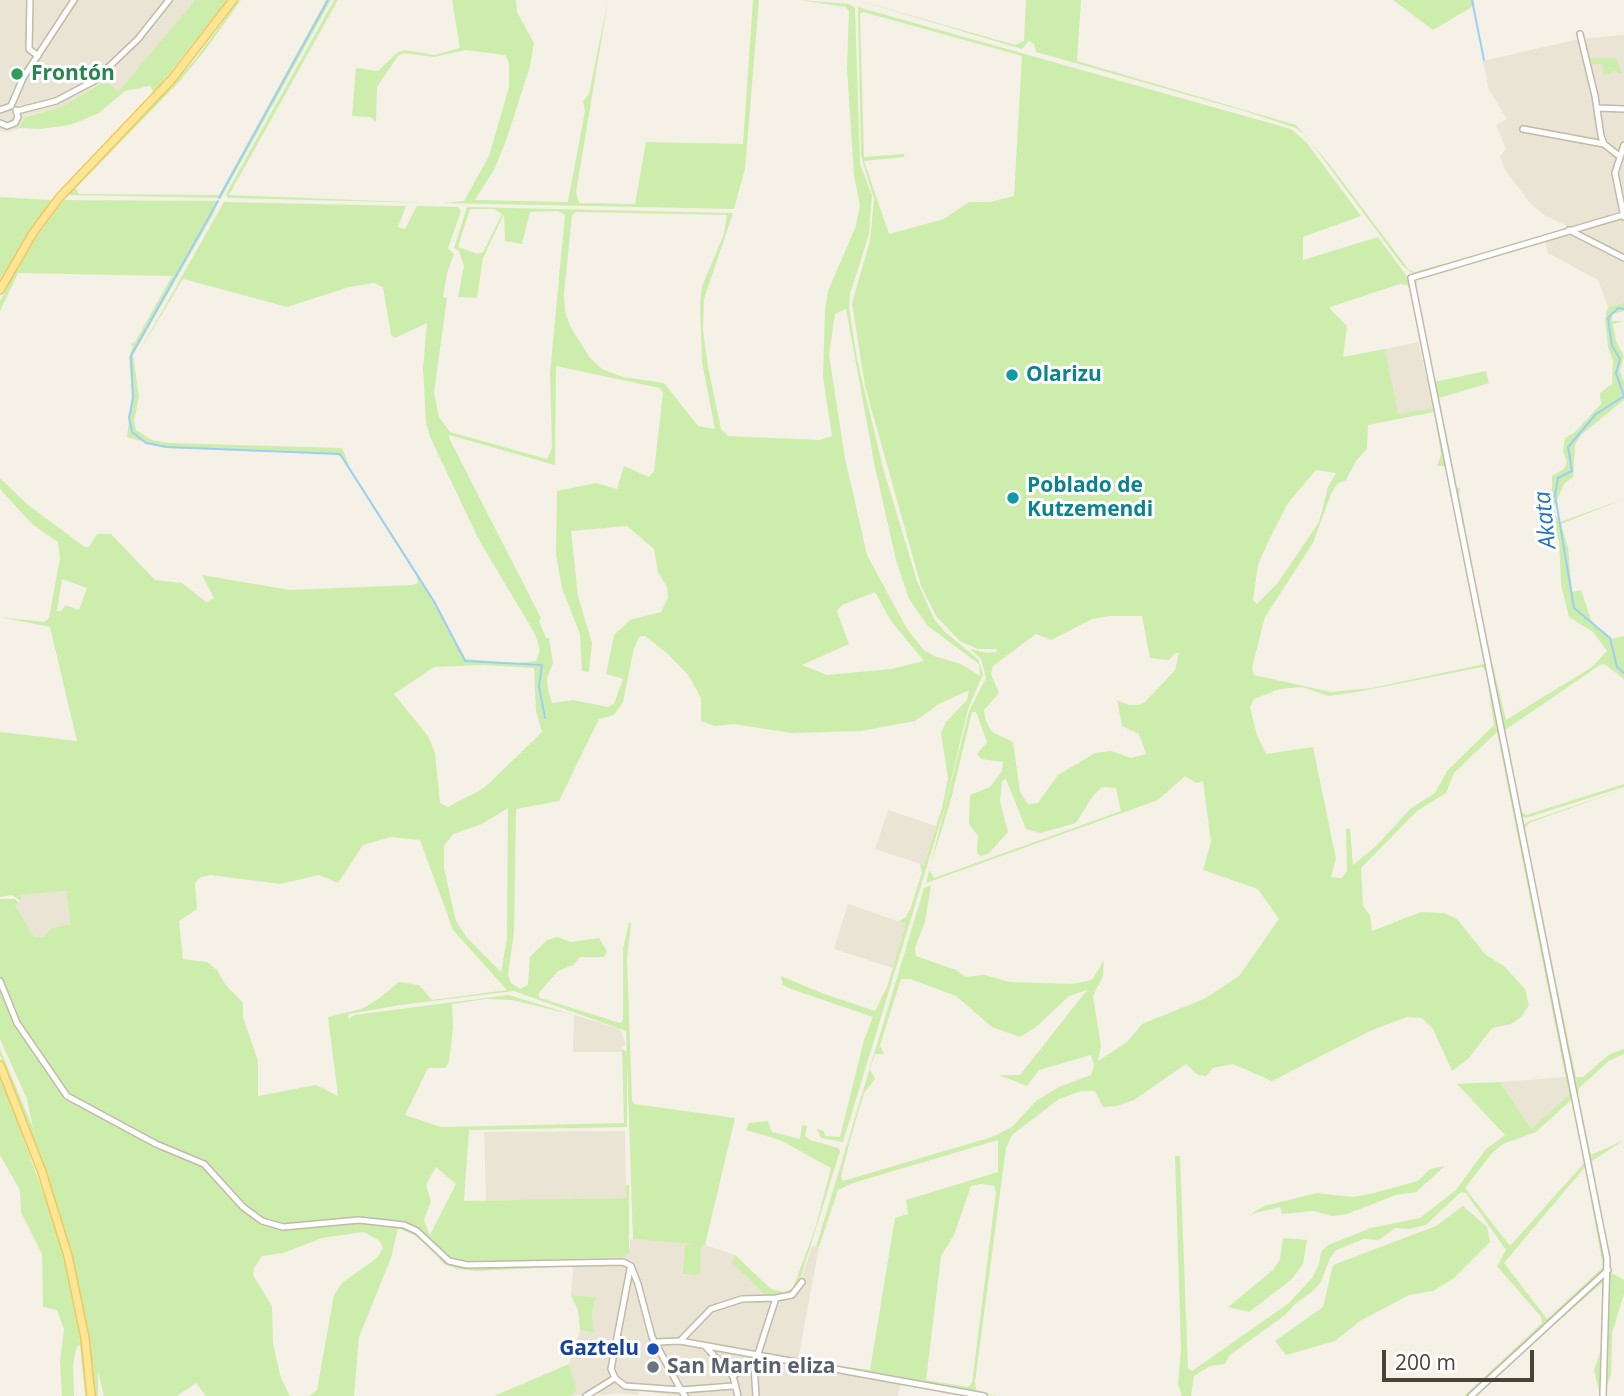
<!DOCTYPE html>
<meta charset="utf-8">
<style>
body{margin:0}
#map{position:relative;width:1624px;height:1396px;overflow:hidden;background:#f5f1e7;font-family:"Open Sans",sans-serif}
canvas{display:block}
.scale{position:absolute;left:1382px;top:1350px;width:152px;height:32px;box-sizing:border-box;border:4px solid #494235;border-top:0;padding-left:9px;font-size:21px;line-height:24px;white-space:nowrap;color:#494235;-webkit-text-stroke:5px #fff;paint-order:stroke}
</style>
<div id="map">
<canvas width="1624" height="1396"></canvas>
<div class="scale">200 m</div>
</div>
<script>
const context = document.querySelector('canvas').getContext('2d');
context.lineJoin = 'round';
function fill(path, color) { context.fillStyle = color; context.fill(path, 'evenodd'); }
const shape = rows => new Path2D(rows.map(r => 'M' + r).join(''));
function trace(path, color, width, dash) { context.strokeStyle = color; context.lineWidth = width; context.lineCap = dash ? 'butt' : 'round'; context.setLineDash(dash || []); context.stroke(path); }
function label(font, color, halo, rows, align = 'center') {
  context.font = font + ' "Open Sans",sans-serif'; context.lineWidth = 6; context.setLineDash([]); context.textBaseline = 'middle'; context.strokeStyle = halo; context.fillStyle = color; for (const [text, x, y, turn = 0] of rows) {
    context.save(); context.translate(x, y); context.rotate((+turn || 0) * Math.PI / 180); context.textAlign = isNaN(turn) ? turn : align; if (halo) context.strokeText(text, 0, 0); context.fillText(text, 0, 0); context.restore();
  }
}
fill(shape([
 [0,0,195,0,118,92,107,80,61,107,25,116,19,128,10,132,0,131],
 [1624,35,1624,303,1608,307,1598,280,1548,253,1543,235,1569,227,1544,215,1530,203,1505,170,1500,156,1506,149,1496,125,1507,119,1489,90,1483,61,1579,39],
 [1418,342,1434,408,1398,415,1385,349],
 [888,810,936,826,924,865,875,849],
 [66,891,71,925,52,928,43,937,34,937,15,905,22,900,20,895],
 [848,904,906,924,893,968,834,949],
 [574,1015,620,1029,626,1045,622,1046,622,1052,573,1052],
 [1567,1077,1569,1095,1531,1129,1500,1082],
 [625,1131,626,1198,486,1201,484,1132],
 [633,1239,705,1245,735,1255,732,1263,764,1294,788,1295,800,1283,812,1246,819,1247,798,1360,901,1382,898,1396,675,1396,639,1390,638,1395,617,1393,596,1396,601,1393,570,1396,577,1390,569,1364,580,1330,594,1333,592,1312,596,1297,571,1295,574,1259,622,1257,630,1248,630,1240]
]), '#e9e4d4');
fill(shape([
 [195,0,227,0,154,93,150,86,125,91,99,113,70,125,40,129,19,128,25,117,61,107,107,80,118,92],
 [239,0,241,0,206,49,179,82,76,188,79,194,219,195,326,0,331,0,221,198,68,195,193,62],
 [334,0,338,0,229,195,432,203,228,198,226,194],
 [452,0,516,0,517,12,534,43,530,66,507,138,495,168,475,200,568,202,585,111,583,101,589,94,608,0,576,192,579,203,635,204,646,142,743,144,753,0,759,0,745,169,734,209,442,203,464,201,489,156,509,87,509,63,505,55,466,50,434,57,404,53,398,56,377,87,376,122,370,117,352,116,356,68,378,71,398,52,405,50,434,55,460,48],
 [799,0,849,4,855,8,860,164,872,195,869,234,850,294,849,308,857,359,883,468,917,581,934,619,945,632,978,659,983,674,968,709,944,810,843,1142,821,1138,817,1129,824,1131,825,1136,840,1137,864,1040,873,1017,791,989,783,985,781,976,824,994,875,1011,887,987,906,924,899,921,906,917,911,907,922,872,920,864,924,865,942,808,948,778,941,733,946,722,967,700,969,690,939,704,915,721,861,731,792,733,734,724,715,726,701,721,701,698,689,676,668,654,645,636,640,636,634,648,623,702,614,715,599,719,559,801,516,809,514,932,508,975,511,983,520,989,528,985,530,957,547,940,557,937,571,942,599,938,607,951,604,957,580,957,573,965,558,971,538,994,540,998,620,1023,623,1020,623,949,629,922,631,924,627,958,632,1100,634,1104,735,1118,705,1245,701,1245,700,1275,683,1274,685,1245,692,1244,633,1239,626,1031,514,991,400,1005,349,1014,348,1017,349,1019,354,1015,509,995,574,1015,512,1000,486,999,452,1004,453,1028,449,1062,445,1068,428,1068,405,1115,441,1127,624,1123,622,1049,627,1052,627,1127,469,1130,464,1201,626,1198,626,1185,629,1185,629,1253,622,1257,461,1263,449,1259,429,1241,400,1222,362,1217,282,1225,259,1218,206,1162,154,1140,66,1091,17,1018,0,976,0,899,15,899,19,903,15,905,34,937,43,937,52,928,71,924,66,891,21,895,21,901,12,895,0,897,0,732,77,741,50,627,0,617,44,622,49,618,60,558,58,542,32,524,0,489,0,478,28,505,85,547,89,547,97,534,111,534,155,580,182,583,206,602,214,598,202,575,290,590,412,585,418,583,417,577,341,457,335,454,164,448,127,437,132,396,129,357,133,346,130,344,135,342,172,276,18,273,0,311,0,301,27,250,64,200,217,201,215,211,133,355,139,397,134,421,136,430,152,440,170,443,342,448,350,468,428,590,466,659,516,663,536,661,540,650,535,634,479,540,431,439,426,423,423,368,427,323,395,338,391,335,383,287,374,283,349,287,287,307,183,279,136,357,224,202,406,206,398,227,405,229,417,206,458,207,461,211,448,248,454,254,447,273,443,297,447,298,434,392,439,417,450,432,547,459,552,448,550,373,565,215,558,211,530,212,522,244,505,241,504,214,483,258,477,298,458,297,464,266,459,251,454,248,467,207,733,213,704,299,703,330,708,367,721,429,728,436,819,440,832,436,823,377,825,311,828,291,856,226,860,205,854,176,847,68,849,12,846,7],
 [470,209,494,209,502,214,483,252,478,254,458,247],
 [576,212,727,215,724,234,702,286,700,305,702,362,715,429,698,426,664,383,623,377,602,369,590,358,570,326,565,311,564,294,572,215],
 [846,309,875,467,896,560,909,599,928,626,979,664,980,676,961,664,934,656,924,650,907,629,867,555,845,458,829,355,835,314],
 [556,366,660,388,663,393,654,471,649,477,624,466,617,489,596,483,557,491,556,554,562,588,580,634,582,671,589,672,592,643,578,596,571,531,627,526,654,549,658,572,667,587,668,598,661,612,630,620,614,635,606,674,623,679,614,704,608,707,573,700,552,703,548,690,547,678,553,663,549,638,546,638,539,621,541,618,449,438,449,435,555,465],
 [62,579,87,588,79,610,66,605,61,611,57,611],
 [875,592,891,621,924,661,891,669,827,675,802,665,849,644,837,611,842,605],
 [483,665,534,668,536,711,542,732,484,788,448,807,440,803,435,753,428,736,394,694,434,667],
 [508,808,507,939,501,972,467,938,456,921,444,868,444,846,453,834,482,824],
 [391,837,420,840,453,930,507,990,432,1000,419,985,399,982,377,1000,361,1009,328,1017,338,1096,316,1085,258,1096,258,1061,243,1017,243,1003,225,984,217,970,207,962,183,959,179,921,197,909,195,883,201,877,211,875,280,884,319,875,338,883,363,845],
 [436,1167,456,1184,430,1235,424,1220,431,1201,426,1185],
 [857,0,1015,45,1024,41,1026,0,1081,0,1077,61,1296,125,1330,165,1409,270,1414,272,1544,236,1413,274,1402,265,1306,136,1296,128,1248,112,1036,52,1034,44,1029,41,1022,49],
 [1393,0,1473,0,1475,5,1433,30],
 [858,7,1291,129,1306,142,1361,216,1303,237,1303,260,1378,237,1408,278,1605,1257,1605,1269,1469,1396,1464,1396,1542,1323,1541,1317,1497,1266,1506,1250,1466,1193,1461,1192,1426,1225,1409,1229,1395,1228,1379,1240,1364,1239,1336,1250,1330,1258,1321,1282,1312,1292,1296,1303,1285,1315,1230,1355,1225,1364,1210,1366,1194,1376,1191,1396,1182,1396,1178,1384,1181,1350,1175,1156,1180,1156,1188,1369,1192,1371,1289,1303,1312,1278,1319,1265,1321,1252,1328,1245,1371,1228,1420,1218,1456,1190,1486,1149,1505,1135,1457,1084,1500,1082,1531,1129,1569,1095,1497,732,1454,773,1446,793,1417,811,1361,868,1363,906,1370,915,1372,931,1421,912,1444,913,1457,919,1486,955,1504,966,1525,989,1529,1005,1521,1017,1511,1024,1492,1028,1469,1058,1452,1071,1433,1029,1422,1018,1407,1017,1370,1031,1272,1081,1233,1064,1213,1068,1206,1076,1198,1075,1186,1064,1134,1100,1117,1106,1103,1107,1095,1091,1081,1091,1059,1099,1012,1135,1006,1148,975,1382,976,1390,998,1396,798,1360,870,1370,895,1218,908,1214,906,1200,998,1172,998,1140,853,1183,838,1190,819,1247,816,1247,924,888,931,885,925,922,915,948,916,956,956,970,966,977,984,975,1010,982,1072,984,1092,980,1104,960,1103,976,1093,996,1101,1046,1098,1061,1127,1042,1142,1024,1204,999,1239,976,1279,919,1258,889,1203,870,1211,842,1203,781,1196,783,1185,776,1158,800,926,883,969,711,986,678,981,659,970,649,988,653,996,652,997,649,978,649,960,641,936,616,921,586,865,386,852,303,870,241,874,199,861,156],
 [863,12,1022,56,1014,196,990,202,969,202,944,219,889,234,864,161,905,157,903,154,864,157,860,14],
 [1400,284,1407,285,1410,291,1433,408,1398,414,1385,349,1343,357,1347,326,1330,309,1330,307],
 [1434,412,1441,454,1437,466,1444,466,1447,473,1484,664,1372,688,1331,692,1254,675,1252,668,1265,617,1313,543,1331,494,1337,484,1346,480,1356,461,1367,449,1368,425],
 [1316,470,1336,473,1328,487,1319,522,1277,584,1257,604,1253,600,1258,565,1268,542,1288,503],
 [1110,616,1142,616,1150,658,1169,660,1175,653,1179,653,1175,670,1145,702,1139,705,1129,705,1117,700,1122,726,1139,734,1146,754,1131,758,1111,751,1095,753,1058,775,1038,803,1028,804,1020,792,1013,742,992,732,986,721,984,710,999,693,991,674,993,666,1036,634,1051,640,1092,619],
 [1482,667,1486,671,1494,725,1447,771,1435,793,1411,808,1377,845,1353,865,1350,829,1346,828,1347,871,1342,878,1331,877,1336,859,1313,747,1266,754,1257,735,1250,707,1254,699,1280,689,1302,687,1329,696,1357,692],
 [972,712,976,712,987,742,977,754,981,759,1003,762,1002,771,990,787,970,795,969,824,978,836,977,853,980,856,988,854,1008,832,1000,801,1002,781,1006,779,1026,829,1041,833,1076,823,1092,797,1102,787,1116,788,1121,811,934,878,929,870,950,803],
 [901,979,910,979,956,996,992,1027,1020,1037,1036,1027,1069,996,1087,990,1020,1075,999,1075,1027,1086,1039,1070,1091,1055,1094,1065,1091,1075,1059,1087,1036,1101,1012,1127,992,1137,843,1181,841,1177,850,1140,864,1093,875,1079,870,1069,875,1054,884,1054,880,1045],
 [1571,1100,1585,1162,1510,1246,1465,1188,1492,1153,1503,1144,1536,1132],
 [1585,1167,1603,1267,1547,1319,1504,1263],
 [981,1184,994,1186,996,1192,972,1383,968,1387,926,1380,941,1256,954,1235,971,1186],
 [1590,58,1616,58,1622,74,1615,71,1604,75,1602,64,1592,64],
 [0,197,51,200,0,279],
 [1544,239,1419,280,1416,284,1434,382,1486,371,1489,383,1439,398,1456,482,1453,482,1414,282],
 [1624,303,1624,311,1612,314,1612,321,1624,321,1613,324,1616,341,1624,356,1620,371,1624,382,1624,400,1581,435,1575,445,1573,477,1564,484,1554,507,1555,515,1560,522,1624,499,1561,524,1568,547,1572,592,1581,590,1591,620,1605,635,1610,639,1624,636,1624,679,1604,664,1600,665,1505,730,1520,810,1526,815,1624,784,1624,787,1526,818,1520,816,1454,487,1460,488,1459,495,1485,633,1506,720,1592,667,1607,651,1593,632,1569,617,1561,585,1559,541,1542,508,1552,489,1552,476,1564,469,1567,462,1563,451,1565,438,1575,432,1601,404,1600,393,1612,384,1613,361,1608,347,1605,319,1608,307],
 [1624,789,1529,823,1524,830,1576,1077,1583,1077,1610,1054,1624,1049,1624,1054,1609,1061,1579,1088,1578,1095,1591,1155,1624,1140,1592,1161,1612,1273,1624,1280,1624,1294,1612,1333,1611,1375,1603,1396,1610,1281,1608,1253,1523,826,1527,822],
 [0,988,18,1029,64,1095,205,1167,243,1209,261,1223,284,1230,355,1222,388,1224,413,1231,438,1257,460,1267,574,1264,574,1266,477,1271,457,1269,444,1264,418,1237,398,1228,391,1258,359,1337,354,1396,309,1396,317,1390,334,1295,343,1282,377,1258,383,1248,380,1241,364,1232,322,1238,283,1253,262,1256,254,1268,253,1275,272,1306,273,1344,281,1378,290,1396,206,1396,196,1383,177,1396,104,1396,98,1371,98,1396,94,1396,89,1335,73,1259,50,1185,0,1055,0,1049,33,1128,27,1099,0,1039],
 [0,1074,57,1231,78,1318,88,1396,85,1396,80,1346,77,1346,73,1364,74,1396,62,1396,60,1362,64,1329,57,1310,43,1307,42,1254,21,1212,20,1190,0,1155],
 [768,1121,772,1132,800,1139,802,1125,807,1126,805,1136,810,1140,838,1148,840,1151,799,1283,788,1295,764,1294,732,1263,735,1255,771,1289,784,1292,793,1288,815,1229,831,1168,780,1140,746,1130,749,1123],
 [1445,1166,1416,1192,1396,1195,1347,1214,1332,1216,1313,1211,1282,1214,1280,1207,1251,1214,1264,1206,1317,1193,1352,1197,1370,1194,1418,1181,1430,1169],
 [1463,1206,1487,1227,1490,1242,1454,1278,1433,1291,1409,1295,1360,1321,1335,1341,1286,1355,1275,1341,1323,1307,1333,1265,1436,1226],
 [1283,1238,1307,1240,1303,1264,1291,1280,1249,1312,1228,1307,1273,1270,1280,1259],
 [1605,1276,1600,1396,1594,1370,1602,1347,1602,1283,1473,1396],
 [571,1295,596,1297,592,1312,594,1333,580,1330,578,1310],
 [569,1364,577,1390,570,1396,494,1396]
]), '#cdedac');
trace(shape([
 [1472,0,1484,60],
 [219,198,328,0],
 [218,201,131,356,133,398,129,418,132,432,146,443,167,447,340,454,435,603,465,661,542,665,539,686,545,718],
 [1624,309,1618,308,1608,318,1612,346,1620,359,1616,373,1624,396,1596,414,1568,447,1572,471,1558,478,1555,495,1574,608,1610,638,1617,667,1624,673]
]), '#9dcef7', 2);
const minor = shape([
 [30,0,29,49,38,56],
 [1580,34,1595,96,1601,136,1604,144,1618,155],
 [11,106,23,78,74,0],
 [1598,108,1624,109],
 [0,110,11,106],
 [17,111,56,101,94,81,138,39,169,0],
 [0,123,7,126,15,123,18,117,16,110],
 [1523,129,1604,144],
 [1624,145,1615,173,1624,217],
 [1569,230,1624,258],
 [0,981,17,1023,67,1096,156,1144,204,1164,243,1207,262,1221,283,1227,359,1220,404,1225,417,1231,449,1261,467,1265,623,1262,631,1266,638,1284,652,1337,681,1390,733,1386],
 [680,1341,711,1309,742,1299,776,1298],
 [657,1342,680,1341,984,1396],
 [705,1346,733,1376,738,1396],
 [733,1376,756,1361],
 [615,1378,625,1386,681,1390,685,1396],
 [586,1396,615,1378,611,1369,630,1269],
 [756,1396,754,1366,776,1298,792,1295,802,1282],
 [1471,1396,1608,1270],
 [1603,1396,1607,1259,1411,278,1623,215]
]);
const major = shape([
 [0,290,33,233,59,198,172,79,233,0],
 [0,1065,42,1172,68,1256,85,1338,91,1396]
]);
trace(minor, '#c2baa8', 8);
trace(major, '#efc95a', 10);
trace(minor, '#fff', 5);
trace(major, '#ffe696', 7);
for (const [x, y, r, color] of [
 [17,74,7,"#2e9e5b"],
 [1012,375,7,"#0f9aa8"],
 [1013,498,7,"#0f9aa8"],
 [653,1349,7,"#1a4fb4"],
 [653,1367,7,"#6b7280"]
]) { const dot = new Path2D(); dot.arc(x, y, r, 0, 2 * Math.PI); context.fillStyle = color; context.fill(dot); trace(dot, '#fff', 2.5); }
label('bold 21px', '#27864d', '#fff', [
 ["Frontón",31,74]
], 'left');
label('bold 21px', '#0d838f', '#fff', [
 ["Olarizu",1026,375],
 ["Poblado de",1027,486],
 ["Kutzemendi",1027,510]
], 'left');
label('bold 21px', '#164399', '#fff', [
 ["Gaztelu",639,1349]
], 'right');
label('bold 21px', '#5b616d', '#fff', [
 ["San Martin eliza",667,1367]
], 'left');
label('italic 23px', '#2376c0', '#fff', [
 ["Akata",1546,520,-96]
]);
</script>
